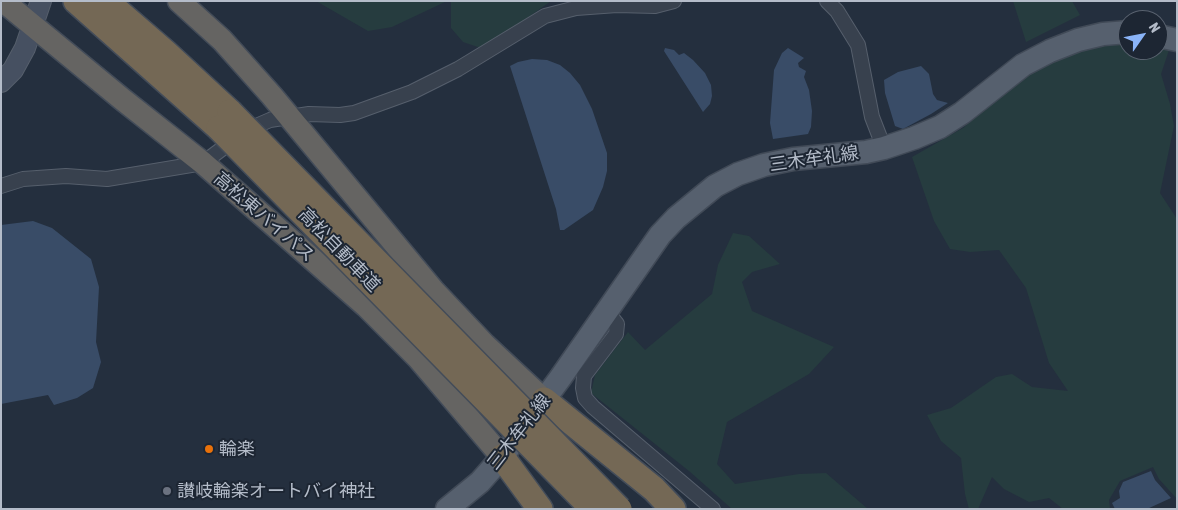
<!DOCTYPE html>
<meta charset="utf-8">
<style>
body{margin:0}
#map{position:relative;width:1178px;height:510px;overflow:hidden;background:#242f3e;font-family:"Asap Condensed",sans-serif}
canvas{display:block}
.frame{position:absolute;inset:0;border:2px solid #b4bcc9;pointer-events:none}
.north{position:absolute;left:1118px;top:10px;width:50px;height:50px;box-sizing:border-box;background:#1d2633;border:1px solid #59626f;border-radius:50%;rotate:57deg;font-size:14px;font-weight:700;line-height:20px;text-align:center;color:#b4bcc9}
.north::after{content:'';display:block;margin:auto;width:18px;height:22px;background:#8ab4f8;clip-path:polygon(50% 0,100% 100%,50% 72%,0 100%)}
</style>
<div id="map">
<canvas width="1178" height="510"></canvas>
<div class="frame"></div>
<div class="north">N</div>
</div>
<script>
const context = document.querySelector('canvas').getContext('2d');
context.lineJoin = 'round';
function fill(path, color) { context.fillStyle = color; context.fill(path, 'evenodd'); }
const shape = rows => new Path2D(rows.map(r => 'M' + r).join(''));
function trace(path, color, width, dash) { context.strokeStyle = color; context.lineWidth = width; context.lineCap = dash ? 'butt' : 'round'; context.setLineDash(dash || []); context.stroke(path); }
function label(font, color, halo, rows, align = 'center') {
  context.font = font + ' "Asap Condensed","Noto Sans JP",sans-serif'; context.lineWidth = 4; context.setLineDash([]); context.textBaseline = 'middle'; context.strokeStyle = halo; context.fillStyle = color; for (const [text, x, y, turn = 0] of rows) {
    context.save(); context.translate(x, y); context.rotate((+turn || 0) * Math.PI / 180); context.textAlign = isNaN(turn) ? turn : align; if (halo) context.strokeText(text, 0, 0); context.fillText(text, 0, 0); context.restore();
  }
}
fill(shape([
 [316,1,447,1,392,27,368,31],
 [451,1,551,1,484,49,463,42,451,28],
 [1013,1,1072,1,1080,15,1026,42],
 [1104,41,1128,42,1128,50,1158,50,1158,46,1170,47,1161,74,1170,104,1174,126,1160,193,1177,219,1177,499,1159,479,1153,467,1120,481,1109,500,1110,509,1063,509,1049,498,1029,502,1004,489,992,477,978,509,969,509,965,494,961,458,941,441,927,415,951,408,996,377,1012,374,1032,387,1068,391,1049,363,1026,288,999,250,970,252,950,249,934,221,912,157,963,128,1009,88,1052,58],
 [733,233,749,236,780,264,752,272,742,282,752,311,834,347,809,374,727,422,717,464,735,484,799,474,826,473,868,509,732,509,689,471,591,393,595,375,628,332,645,350,712,294,718,265]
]), '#263c3f');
fill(shape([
 [665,48,674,50,679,55,684,53,693,60,705,73,711,85,712,96,710,104,703,112,664,51],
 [788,48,804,58,798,63,799,67,806,71,804,77,809,90,812,111,811,127,808,134,773,139,770,123,774,70,782,53],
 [532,59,547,60,560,65,570,73,580,85,592,109,607,153,607,171,603,187,593,210,564,230,560,230,556,209,510,66,518,62],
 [921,66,929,74,933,94,937,100,948,103,931,114,903,129,895,126,885,93,884,80,898,72],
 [33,221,52,228,91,259,99,287,96,342,101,362,93,388,77,398,54,405,48,395,1,404,1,225],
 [1151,471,1155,480,1171,498,1147,509,1115,509,1112,503,1120,498,1119,491,1123,482]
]), '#394c67');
const minor = shape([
 [827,1,837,11,858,45,872,117,884,148],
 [1,186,23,179,66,176,107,179,203,163,247,130,270,120,309,114,340,115,354,113,412,92,458,69,545,16,576,8,617,5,655,6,674,1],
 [606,310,617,324,616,334,584,376,583,388,585,398,593,407,713,509]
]);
const secondary = shape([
 [1,82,13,70,25,48,41,1]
]);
const primary = shape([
 [1158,36,1177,40],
 [447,509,480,482,502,457,561,377,660,235,676,218,715,186,738,174,764,165,793,159,866,152,884,148,914,138,940,127,962,113,1023,65,1050,51,1078,40,1103,34,1128,32]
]);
const trunk = shape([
 [3,1,122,99,203,163,366,306,418,358,502,457],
 [179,1,222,40,272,96,433,290,485,345,544,400]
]);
const motorway = shape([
 [76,1,219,128],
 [106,1,165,52,230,112],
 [544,400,654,489,673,509],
 [502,457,540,509]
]);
trace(minor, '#565f6c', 16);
trace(secondary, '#565f6c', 22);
trace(primary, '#414a57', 25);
trace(trunk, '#434c59', 25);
trace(motorway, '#434c59', 28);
trace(minor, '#38414e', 14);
trace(secondary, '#465061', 20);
trace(primary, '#56606e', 22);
trace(trunk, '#656462', 22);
trace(motorway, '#746855', 25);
const motorwayBridge = shape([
 [230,112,619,509],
 [219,128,593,509]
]);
trace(motorwayBridge, '#434c59', 28, []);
trace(motorwayBridge, '#746855', 25);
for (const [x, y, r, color] of [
 [209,449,5,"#e8710a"],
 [167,491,5,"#6b7280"]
]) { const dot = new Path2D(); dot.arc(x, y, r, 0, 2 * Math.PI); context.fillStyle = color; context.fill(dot); trace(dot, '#1d2633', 2); }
label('18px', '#b4bcc9', '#1d2633', [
 ["三木牟礼線",814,159,-8],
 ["高松東バイパス",264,217,41],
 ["高松自動車道",339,250,46],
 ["三木牟礼線",519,432,-52]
]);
label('18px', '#b4bcc9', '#1d2633', [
 ["輪楽",219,449],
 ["讃岐輪楽オートバイ神社",177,491]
], 'left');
</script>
